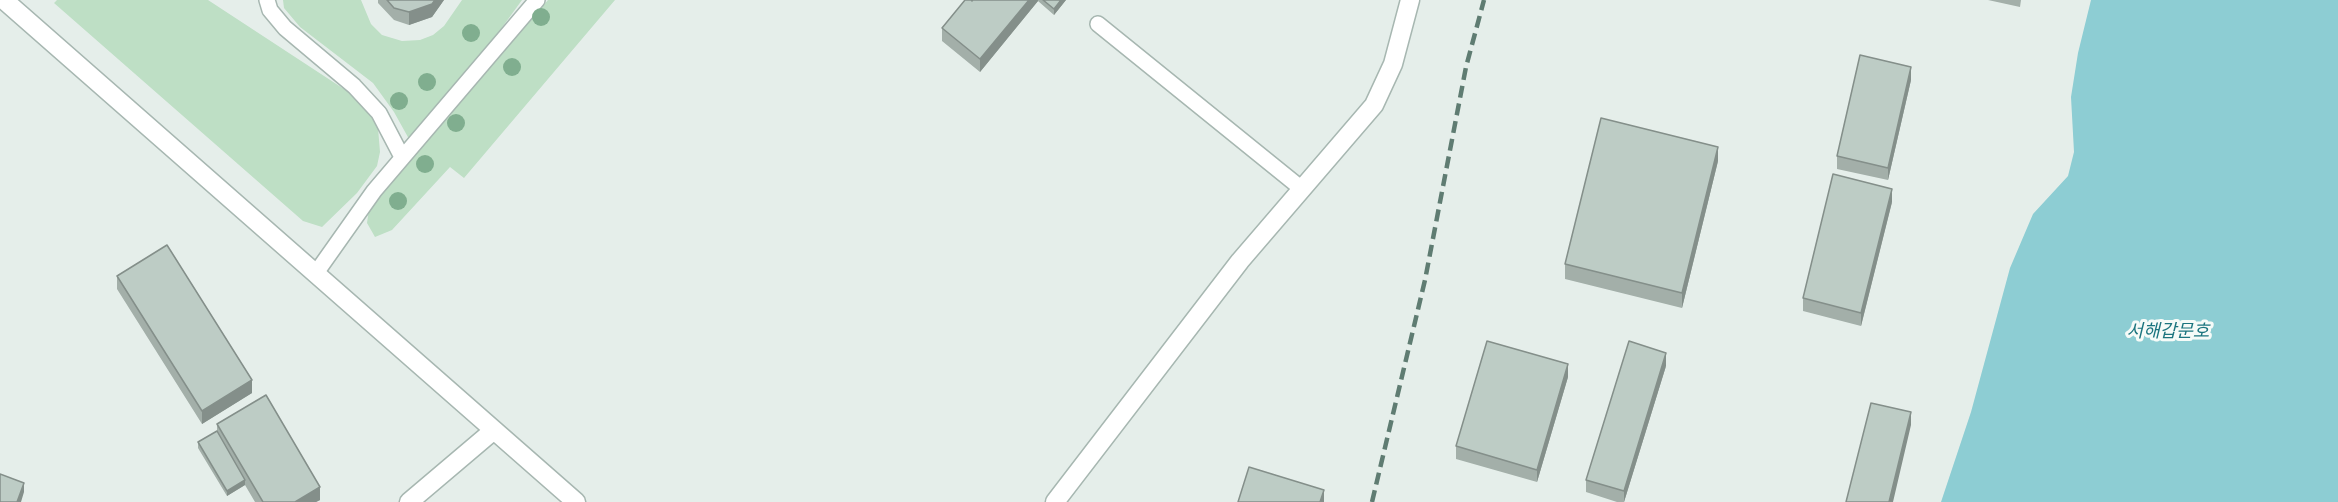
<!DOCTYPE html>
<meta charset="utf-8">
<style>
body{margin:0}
canvas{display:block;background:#e5eeea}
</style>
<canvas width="2338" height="502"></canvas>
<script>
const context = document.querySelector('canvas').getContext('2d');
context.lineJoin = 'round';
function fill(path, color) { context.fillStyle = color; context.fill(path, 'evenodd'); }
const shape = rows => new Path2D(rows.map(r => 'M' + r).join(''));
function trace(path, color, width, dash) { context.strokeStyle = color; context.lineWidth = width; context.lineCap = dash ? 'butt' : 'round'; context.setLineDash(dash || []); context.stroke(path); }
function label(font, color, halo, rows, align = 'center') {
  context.font = font + ' "PT Sans Narrow","Noto Sans KR",sans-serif'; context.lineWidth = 6; context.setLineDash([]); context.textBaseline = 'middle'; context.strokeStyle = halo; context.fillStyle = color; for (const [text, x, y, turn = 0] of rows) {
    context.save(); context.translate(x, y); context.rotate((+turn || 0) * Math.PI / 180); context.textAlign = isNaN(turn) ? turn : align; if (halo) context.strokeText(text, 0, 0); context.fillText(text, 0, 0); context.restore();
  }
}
fill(shape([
 [57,0,208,0,350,93,368,111,378,128,380,152,377,166,357,193,322,227,303,221,54,3],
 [283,0,361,0,371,24,382,35,402,41,420,40,433,35,444,26,462,0,522,0,482,55,409,139,394,112,373,83,300,27,284,8],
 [548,0,615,0,464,178,450,167,392,230,375,237,367,223,369,209]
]), '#bedfc5');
fill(shape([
 [2091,0,2338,0,2338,502,1941,502,1971,412,2010,268,2033,214,2068,176,2074,152,2071,97,2078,53]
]), '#8dcdd3');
const service = shape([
 [267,0,270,10,285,28,354,86,379,113,402,157],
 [1098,24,1302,189],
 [316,273,374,191,537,0]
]);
const minor = shape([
 [4,0,576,502],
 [409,502,494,430],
 [1055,502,1240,261,1374,105,1393,64,1410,0]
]);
trace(service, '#a7b7b1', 18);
trace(minor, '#a7b7b1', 21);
trace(service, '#fff', 15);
trace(minor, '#fff', 18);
trace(shape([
 [1372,502,1425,280,1466,67,1484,0]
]), '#5f7c72', 4.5, [12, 6]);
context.fillStyle = '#80ae8f';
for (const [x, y] of [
 [541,17],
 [471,33],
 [512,67],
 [427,82],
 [399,101],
 [456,123],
 [425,164],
 [398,201]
]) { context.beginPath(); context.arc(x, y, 9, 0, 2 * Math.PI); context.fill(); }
fill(shape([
 [378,0,444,0,432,17,409,25,394,20,378,3],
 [973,0,1066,0,1054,15,1038,1,980,72,942,41,942,28],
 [1988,0,2021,0,2020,7],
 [1911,80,1888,180,1837,169,1837,156],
 [1718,161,1682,308,1565,279,1565,264],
 [1892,202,1861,326,1803,311,1803,298],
 [117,276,252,393,202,424,117,289],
 [1666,366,1624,502,1617,502,1586,492,1586,480],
 [1568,377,1537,482,1456,459,1456,446],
 [217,424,320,500,316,502,255,502,245,485,227,496,198,448,198,442,217,431]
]), '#a3afa9');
fill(shape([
 [435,0,444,0,432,17,409,25,409,12],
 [1029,0,1038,0,1038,1,980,72,980,59],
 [1061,0,1066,0,1054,15,1054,9],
 [1911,67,1911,80,1888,180,1888,168],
 [1718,147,1718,161,1682,308,1682,293],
 [1892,189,1892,202,1861,326,1861,313],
 [1666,353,1666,366,1624,502,1624,491],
 [1568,364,1568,377,1537,482,1537,470],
 [252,380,252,393,202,424,202,411],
 [1911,412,1911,425,1893,502,1889,502],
 [245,480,245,485,227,496,227,491],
 [24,483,24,492,21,502,17,502],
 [320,487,320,500,316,502,295,502],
 [1324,490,1324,502,1320,502]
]), '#848f8a');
const building = shape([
 [387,0,435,0,432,4,409,12,394,8,387,0],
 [965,0,971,0,972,1,973,0,1029,0,980,59,942,28,965,0],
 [1043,0,1061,0,1054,9,1043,0],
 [1860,55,1911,67,1888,168,1837,156,1860,55],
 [1601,118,1718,147,1682,293,1565,264,1601,118],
 [1833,174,1892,189,1861,313,1803,298,1833,174],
 [167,245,252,380,202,411,117,276,167,245],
 [1487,341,1568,364,1537,470,1456,446,1487,341],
 [1629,341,1666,353,1624,491,1586,480,1629,341],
 [266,395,320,487,295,502,263,502,217,424,266,395],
 [1871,403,1911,412,1889,502,1846,502,1871,403],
 [217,431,245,480,227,491,198,442,217,431],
 [1249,467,1324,490,1320,502,1238,502,1249,467],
 [0,474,24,483,17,502,0,502,0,474]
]);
fill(building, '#bdccc5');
trace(building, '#848f8a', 1.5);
label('italic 18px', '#1c757f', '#f6fbf8', [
 ["서해갑문호",2168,332]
]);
</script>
